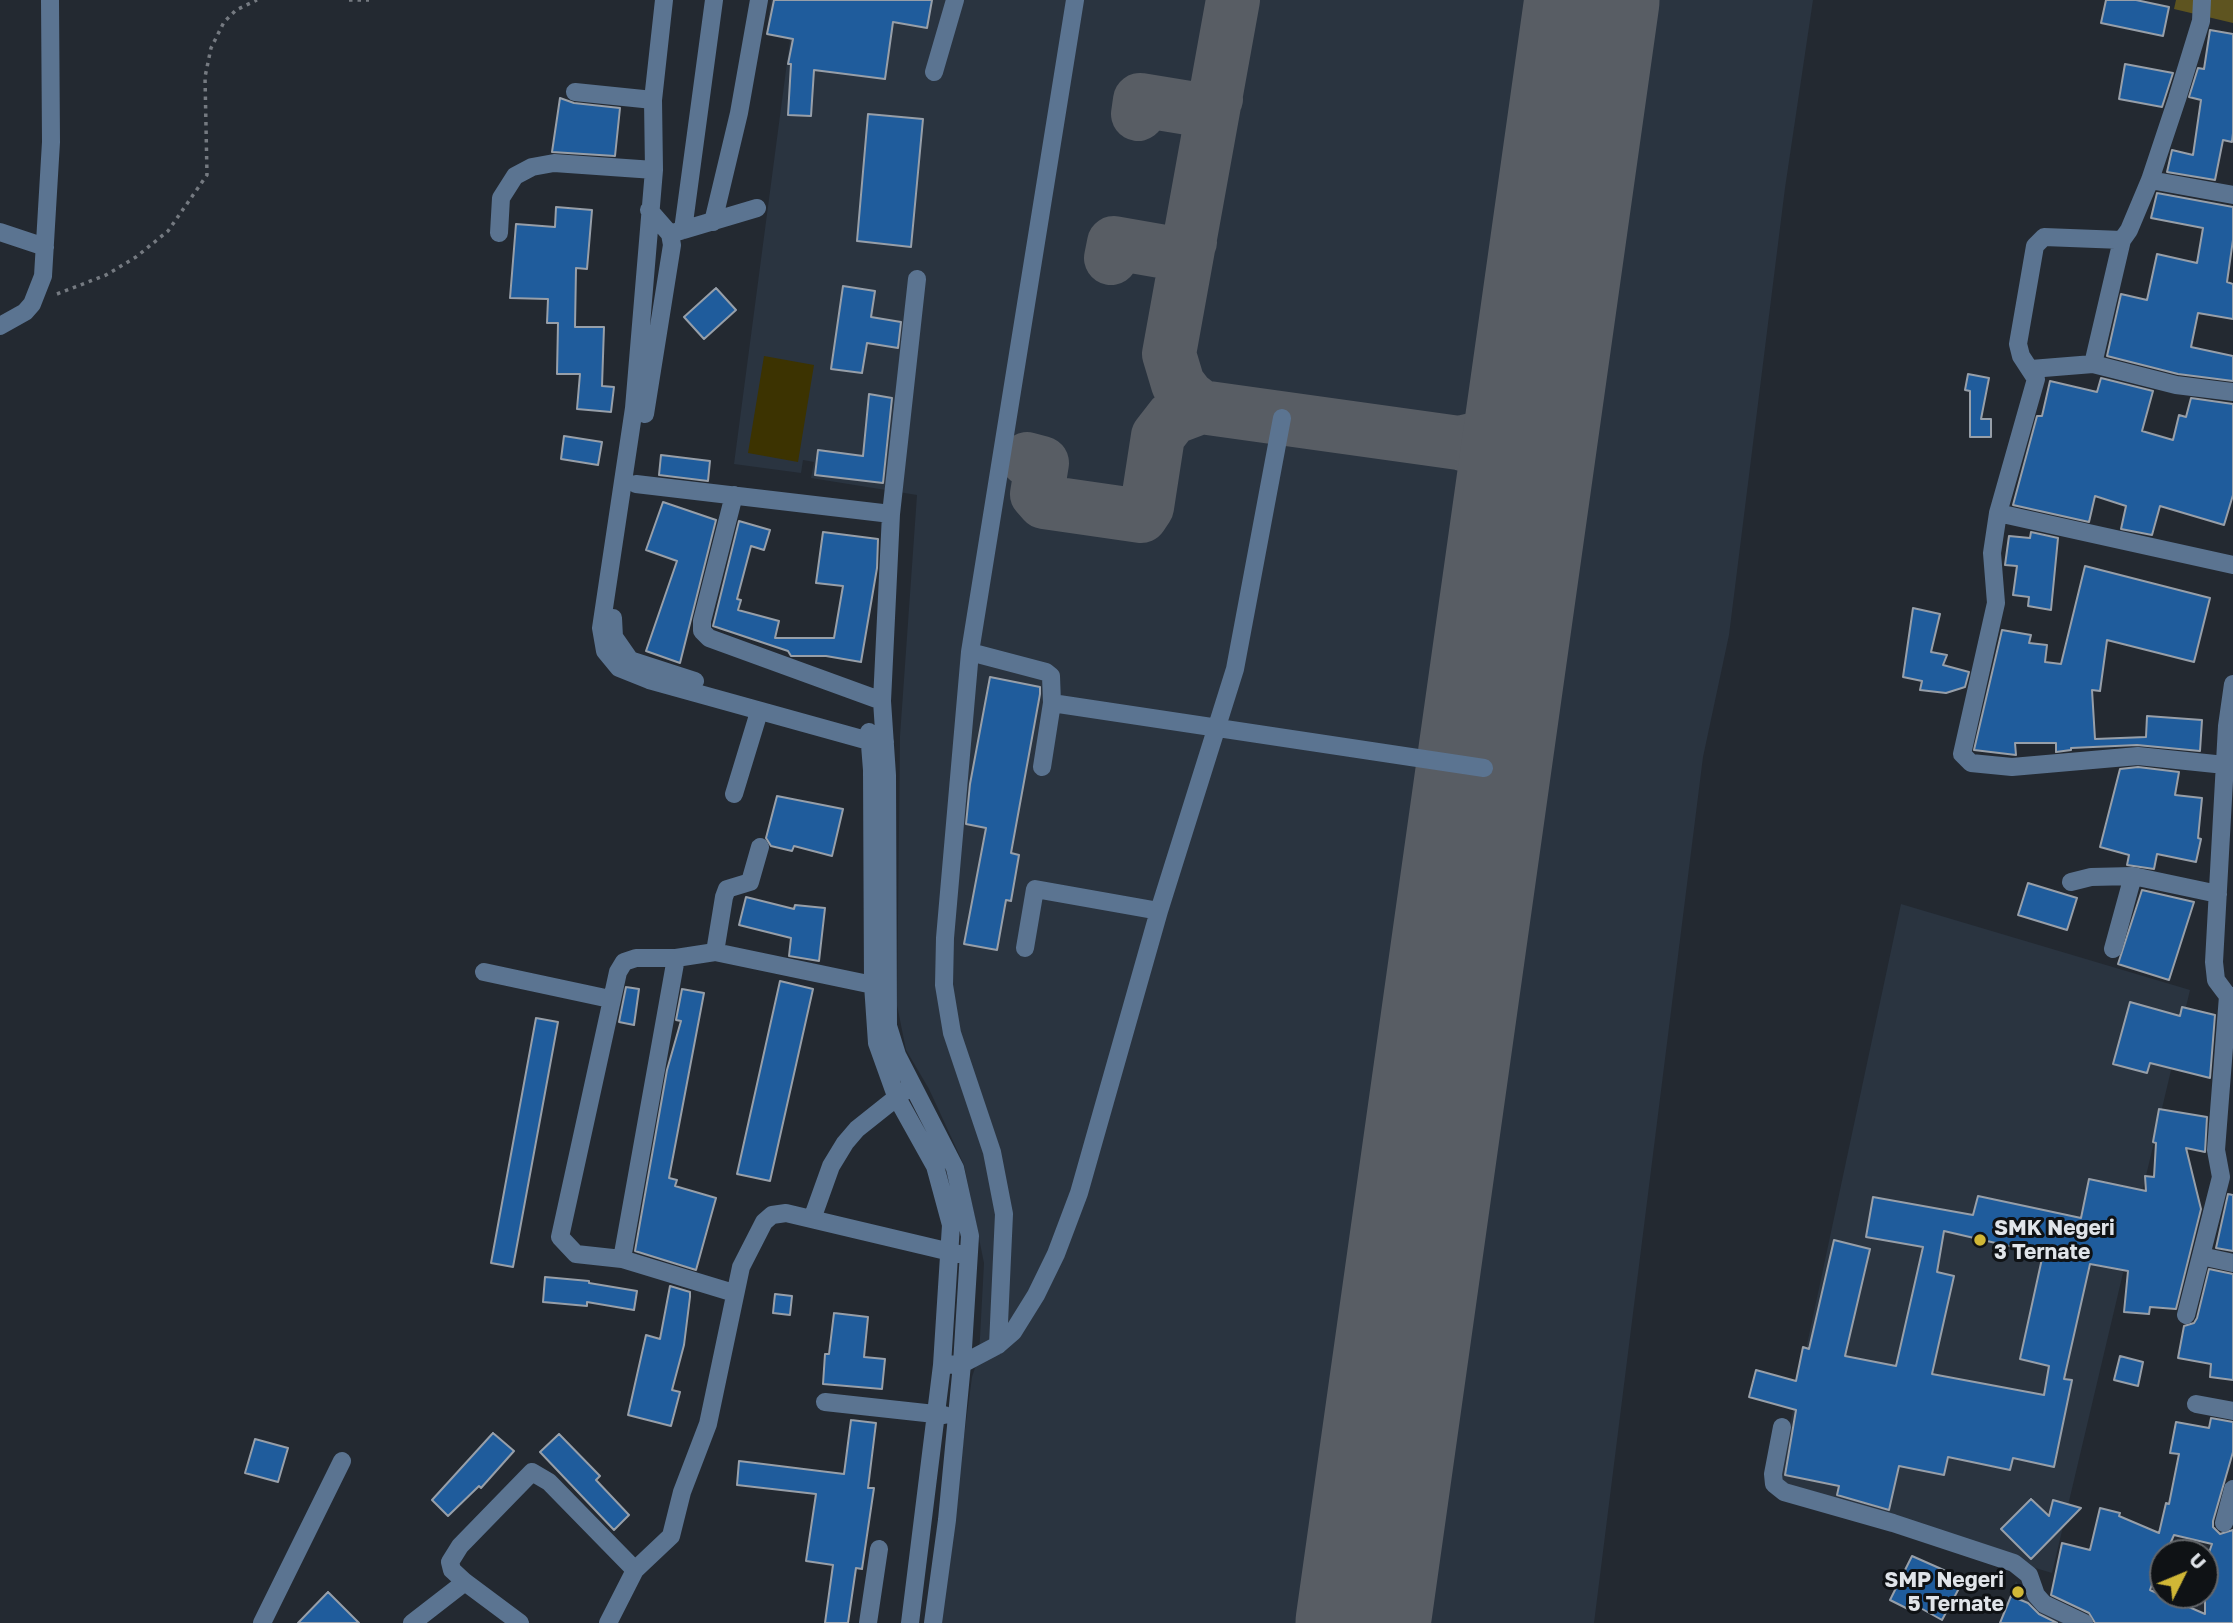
<!DOCTYPE html>
<style>
body{margin:0}
#map{position:relative;width:2233px;height:1623px;overflow:hidden;background:#232931;font-family:"Golos Text",sans-serif}
canvas{display:block}
.north{position:absolute;left:2149px;top:1539px;width:70px;height:70px;box-sizing:border-box;background:#0f1215;border:2px solid #63666a;border-radius:50%;rotate:47deg;font-size:19px;font-weight:700;line-height:28px;text-align:center;color:#e0e4e9}
.north::after{content:'';display:block;margin:auto;width:24px;height:32px;background:#d0b736;clip-path:polygon(50% 0,100% 100%,50% 72%,0 100%)}
</style>
<div id="map">
<canvas width="2233" height="1623"></canvas>
<div class="north">U</div>
</div>
<script>
const context = document.querySelector('canvas').getContext('2d');
context.lineJoin = 'round';
function fill(path, color) { context.fillStyle = color; context.fill(path, 'evenodd'); }
const shape = rows => new Path2D(rows.map(r => 'M' + r).join(''));
function trace(path, color, width, dash) { context.strokeStyle = color; context.lineWidth = width; context.lineCap = dash ? 'butt' : 'round'; context.setLineDash(dash || []); context.stroke(path); }
function label(font, color, halo, rows, align = 'center') {
  context.font = font + ' "Golos Text",sans-serif'; context.lineWidth = 6; context.setLineDash([]); context.textBaseline = 'middle'; context.strokeStyle = halo; context.fillStyle = color; for (const [text, x, y, turn = 0] of rows) {
    context.save(); context.translate(x, y); context.rotate((+turn || 0) * Math.PI / 180); context.textAlign = isNaN(turn) ? turn : align; if (halo) context.strokeText(text, 0, 0); context.fillText(text, 0, 0); context.restore();
  }
}
fill(shape([
 [771,0,1813,0,1785,188,1729,635,1703,757,1594,1623,939,1623,972,1377,979,1356,984,1263,964,1165,929,1089,906,1050,897,1005,900,736,917,495,811,478,814,462,803,460,801,473,734,464,790,40,766,35],
 [1901,904,2190,990,2052,1573,1776,1490],
 [2016,1581,2033,1603,2080,1623,1999,1623]
]), '#2a3440');
fill(shape([
 [764,356,814,365,798,462,748,453]
]), '#3c3301');
fill(shape([
 [2176,0,2233,0,2233,23,2174,9]
]), '#5e5420');
trace(shape([
 [1233,0,1169,354,1178,384,1188,397,1201,407,1459,443,1485,437,1506,427,1538,384],
 [1138,114,1140,100,1201,110,1216,99],
 [1111,258,1114,243,1177,254,1190,242],
 [1459,443,1477,448,1504,473,1520,512],
 [1027,459,1042,463,1037,494,1044,502,1141,516,1147,507,1158,436,1172,418,1201,407]
]), '#585d64', 54);
trace(shape([
 [1363,1623,1592,0]
]), '#585d64', 135);
const building = shape([
 [774,0,932,0,927,28,893,22,885,79,814,70,811,116,788,115,791,64,788,64,793,39,767,34,774,0],
 [2106,0,2136,0,2169,7,2163,36,2101,23,2106,0],
 [2210,30,2233,34,2233,133,2232,142,2223,140,2215,180,2167,172,2172,150,2193,155,2201,100,2189,97,2198,68,2204,69,2210,30],
 [2125,64,2173,73,2162,107,2119,99,2125,64],
 [560,98,574,103,620,108,615,156,552,152,560,98],
 [868,114,923,119,911,247,857,241,868,114],
 [2157,193,2233,207,2233,240,2227,282,2233,284,2233,319,2198,313,2191,347,2233,356,2233,381,2178,374,2107,356,2121,294,2147,300,2157,254,2197,263,2203,228,2151,218,2157,193],
 [556,207,592,210,587,269,576,268,575,327,604,327,602,386,614,387,611,412,577,409,580,374,557,374,558,323,547,323,548,299,510,298,516,224,555,227,556,207],
 [843,286,875,291,871,317,901,322,898,348,867,343,862,373,831,369,843,286],
 [716,288,736,310,704,339,684,317,716,288],
 [1968,374,1989,378,1981,419,1991,419,1991,437,1970,437,1970,391,1965,390,1968,374],
 [2101,378,2153,391,2142,431,2173,440,2179,415,2186,417,2191,398,2233,404,2233,495,2224,525,2160,506,2152,535,2121,529,2126,506,2095,496,2089,522,2013,505,2037,416,2042,416,2050,381,2097,392,2101,378],
 [869,394,892,398,883,483,815,475,818,450,863,456,869,394],
 [564,436,602,442,598,465,561,459,564,436],
 [661,455,710,461,708,481,659,475,661,455],
 [663,502,716,520,680,663,646,651,677,561,646,550,663,502],
 [739,521,770,530,764,550,751,546,737,599,741,600,738,610,779,621,775,638,834,638,843,586,816,583,823,532,878,539,877,568,861,662,826,656,791,656,788,651,713,626,739,521],
 [2031,532,2058,538,2051,610,2028,606,2029,597,2013,595,2017,566,2005,565,2009,536,2030,538,2031,532],
 [2085,566,2210,598,2194,662,2107,640,2100,691,2092,690,2095,739,2146,737,2147,716,2202,720,2200,751,2137,745,2071,748,2071,750,2056,752,2056,743,2015,743,2016,755,1974,750,2002,630,2031,635,2029,643,2047,645,2045,662,2061,664,2085,566],
 [1913,608,1940,614,1931,652,1947,655,1943,665,1969,672,1965,687,1946,693,1920,690,1922,681,1903,677,1913,608],
 [990,677,1040,687,1040,694,1011,853,1019,855,1011,901,1006,900,997,950,964,944,986,828,966,824,970,784,990,677],
 [2138,767,2179,772,2175,795,2202,798,2198,838,2201,839,2196,862,2157,854,2154,869,2127,865,2129,855,2100,847,2120,769,2138,767],
 [777,796,843,809,832,856,794,846,792,851,771,846,766,838,777,796],
 [2028,883,2077,898,2067,930,2018,915,2028,883],
 [2142,890,2194,902,2169,980,2118,964,2142,890],
 [746,897,794,909,795,905,825,908,819,961,789,956,791,938,739,925,746,897],
 [780,981,813,989,770,1181,737,1174,780,981],
 [626,987,639,989,634,1025,619,1022,626,987],
 [682,989,704,993,669,1178,677,1180,675,1186,716,1198,696,1270,635,1251,667,1070,681,1021,676,1020,682,989],
 [2130,1002,2180,1016,2182,1007,2215,1015,2210,1078,2150,1063,2147,1073,2113,1064,2130,1002],
 [536,1018,558,1022,513,1267,491,1263,536,1018],
 [2159,1109,2207,1117,2205,1152,2186,1148,2201,1209,2176,1309,2150,1307,2149,1314,2124,1312,2128,1271,2090,1264,2064,1379,2072,1380,2054,1467,2013,1458,2010,1470,1948,1457,1944,1475,1899,1466,1889,1510,1837,1495,1839,1486,1785,1475,1796,1410,1749,1397,1756,1370,1796,1381,1803,1347,1809,1349,1834,1240,1870,1249,1845,1356,1896,1366,1923,1247,1866,1237,1873,1197,1973,1215,1978,1196,2081,1218,2089,1179,2146,1191,2145,1176,2154,1177,2156,1143,2153,1142,2159,1109],
 [1944,1231,2043,1254,2020,1359,2049,1366,2044,1395,1932,1374,1954,1276,1937,1272,1944,1231],
 [2228,1194,2233,1195,2233,1251,2216,1248,2228,1194],
 [2209,1269,2233,1274,2233,1380,2210,1377,2211,1364,2178,1358,2184,1326,2194,1323,2197,1318,2209,1269],
 [545,1277,589,1281,589,1283,637,1291,634,1310,587,1302,587,1306,543,1302,545,1277],
 [670,1286,690,1292,690,1297,684,1345,672,1390,680,1392,671,1426,628,1415,646,1335,660,1339,670,1286],
 [775,1294,792,1296,790,1315,773,1313,775,1294],
 [834,1313,868,1317,864,1357,885,1359,882,1389,823,1384,825,1354,829,1354,834,1313],
 [2120,1356,2143,1362,2138,1386,2114,1380,2120,1356],
 [2211,1418,2233,1422,2233,1452,2213,1521,2213,1527,2220,1534,2233,1530,2233,1623,2095,1623,2089,1613,2051,1595,2062,1543,2090,1550,2100,1508,2120,1513,2119,1516,2159,1533,2166,1503,2169,1504,2179,1454,2170,1453,2176,1422,2209,1428,2211,1418],
 [2174,1535,2212,1544,2205,1564,2205,1614,2150,1590,2163,1553,2166,1553,2174,1535],
 [851,1420,876,1423,868,1488,874,1488,862,1569,856,1568,848,1623,825,1623,833,1565,806,1561,816,1494,737,1485,739,1461,844,1474,851,1420],
 [493,1433,514,1451,481,1488,479,1486,448,1516,432,1500,493,1433],
 [559,1434,600,1476,596,1480,629,1515,614,1530,540,1452,559,1434],
 [255,1439,288,1448,278,1482,245,1473,255,1439],
 [2031,1499,2049,1516,2053,1500,2081,1508,2031,1559,2001,1529,2031,1499],
 [1912,1556,1964,1579,1942,1620,1915,1605,1912,1611,1890,1600,1912,1556],
 [328,1592,359,1623,298,1623,328,1592],
 [2011,1596,2028,1603,2039,1614,2057,1623,2000,1623,2011,1596]
]);
fill(building, '#1f5c9c');
trace(building, '#979fa9', 2);
trace(shape([
 [349,0,369,0],
 [57,294,106,275,136,257,168,231,207,175,205,77,211,48,224,22,236,10,257,0]
]), '#757a81', 3.5, [3.5, 5]);
trace(shape([
 [664,0,653,100,654,170,634,408,601,628,605,651,619,668,649,680,869,741,885,742],
 [1075,0,970,652,1046,672,1051,676,1052,703,1484,768],
 [2202,0,2201,21,2177,99,2150,180,2129,230,2122,240,2044,237,2035,246,2018,344,2021,356,2036,379,1998,513,1992,553,1996,603,1962,754,1971,763,2012,767,2138,756,2225,765],
 [934,72,955,0],
 [575,92,653,100],
 [2150,180,2233,195],
 [713,222,739,113,759,0],
 [683,230,714,0],
 [0,232,45,247],
 [499,233,501,198,515,176,532,167,554,163,654,170],
 [673,233,757,208],
 [0,326,25,312,32,304,43,276,51,142,50,0],
 [2093,364,2176,385,2233,392],
 [2031,369,2093,364,2122,240],
 [645,414,672,245,670,234,649,210],
 [636,484,891,514,882,701,887,775,888,1026,897,1055,955,1168,970,1236,962,1364,947,1520,933,1623],
 [734,495,702,621,702,631,709,638,882,701],
 [1998,513,2233,565],
 [891,514,917,279],
 [613,618,614,637,630,660,695,681],
 [970,652,945,938,944,985,952,1033,992,1152,1004,1214,998,1345],
 [2233,684,2227,726,2214,962,2216,980,2228,996,2233,996],
 [869,732,872,770,873,985,877,1043,896,1096,935,1166,951,1225,942,1365,910,1623],
 [1042,767,1052,703],
 [734,794,759,712],
 [2071,882,2091,877,2133,876,2218,894],
 [1025,948,1035,889,1159,911],
 [2113,949,2133,876],
 [715,952,724,897,727,889,750,882,760,847],
 [484,972,610,999],
 [812,1219,831,1166,845,1143,857,1129,906,1090],
 [2201,1256,2233,1263],
 [622,1259,676,958],
 [734,1293,622,1259,576,1254,560,1237,618,972,624,962,636,958,676,958,715,952,873,985],
 [2186,1315,2221,1177,2216,1150,2228,996],
 [942,1365,962,1364,998,1345,1013,1332,1036,1295,1056,1254,1079,1193,1159,911,1235,669,1282,418],
 [825,1402,944,1415],
 [2196,1404,2233,1411],
 [1782,1427,1773,1474,1774,1484,1784,1492,1893,1523,2014,1563,2029,1575,2036,1595,2044,1604,2084,1623],
 [2224,1523,2233,1489],
 [262,1623,342,1461],
 [412,1623,465,1582],
 [520,1623,465,1582,452,1570,450,1562,460,1546,532,1472,549,1482,635,1570],
 [608,1623,635,1570,671,1536,682,1492,708,1424,741,1267,764,1222,772,1215,786,1213,959,1254],
 [868,1623,879,1549]
]), '#5b7491', 18);
for (const [x, y, r, color] of [
 [1980,1240,7,"#d0b736"],
 [2018,1592,7,"#d0b736"]
]) { const dot = new Path2D(); dot.arc(x, y, r, 0, 2 * Math.PI); context.fillStyle = color; context.fill(dot); trace(dot, '#0f1215', 2.5); }
label('bold 21px', '#e0e4e9', '#0f1215', [
 ["SMK Negeri",1994,1228],
 ["3 Ternate",1994,1252],
 ["SMP Negeri",2004,1580,"right"],
 ["5 Ternate",2004,1604,"right"]
], 'left');
</script>
